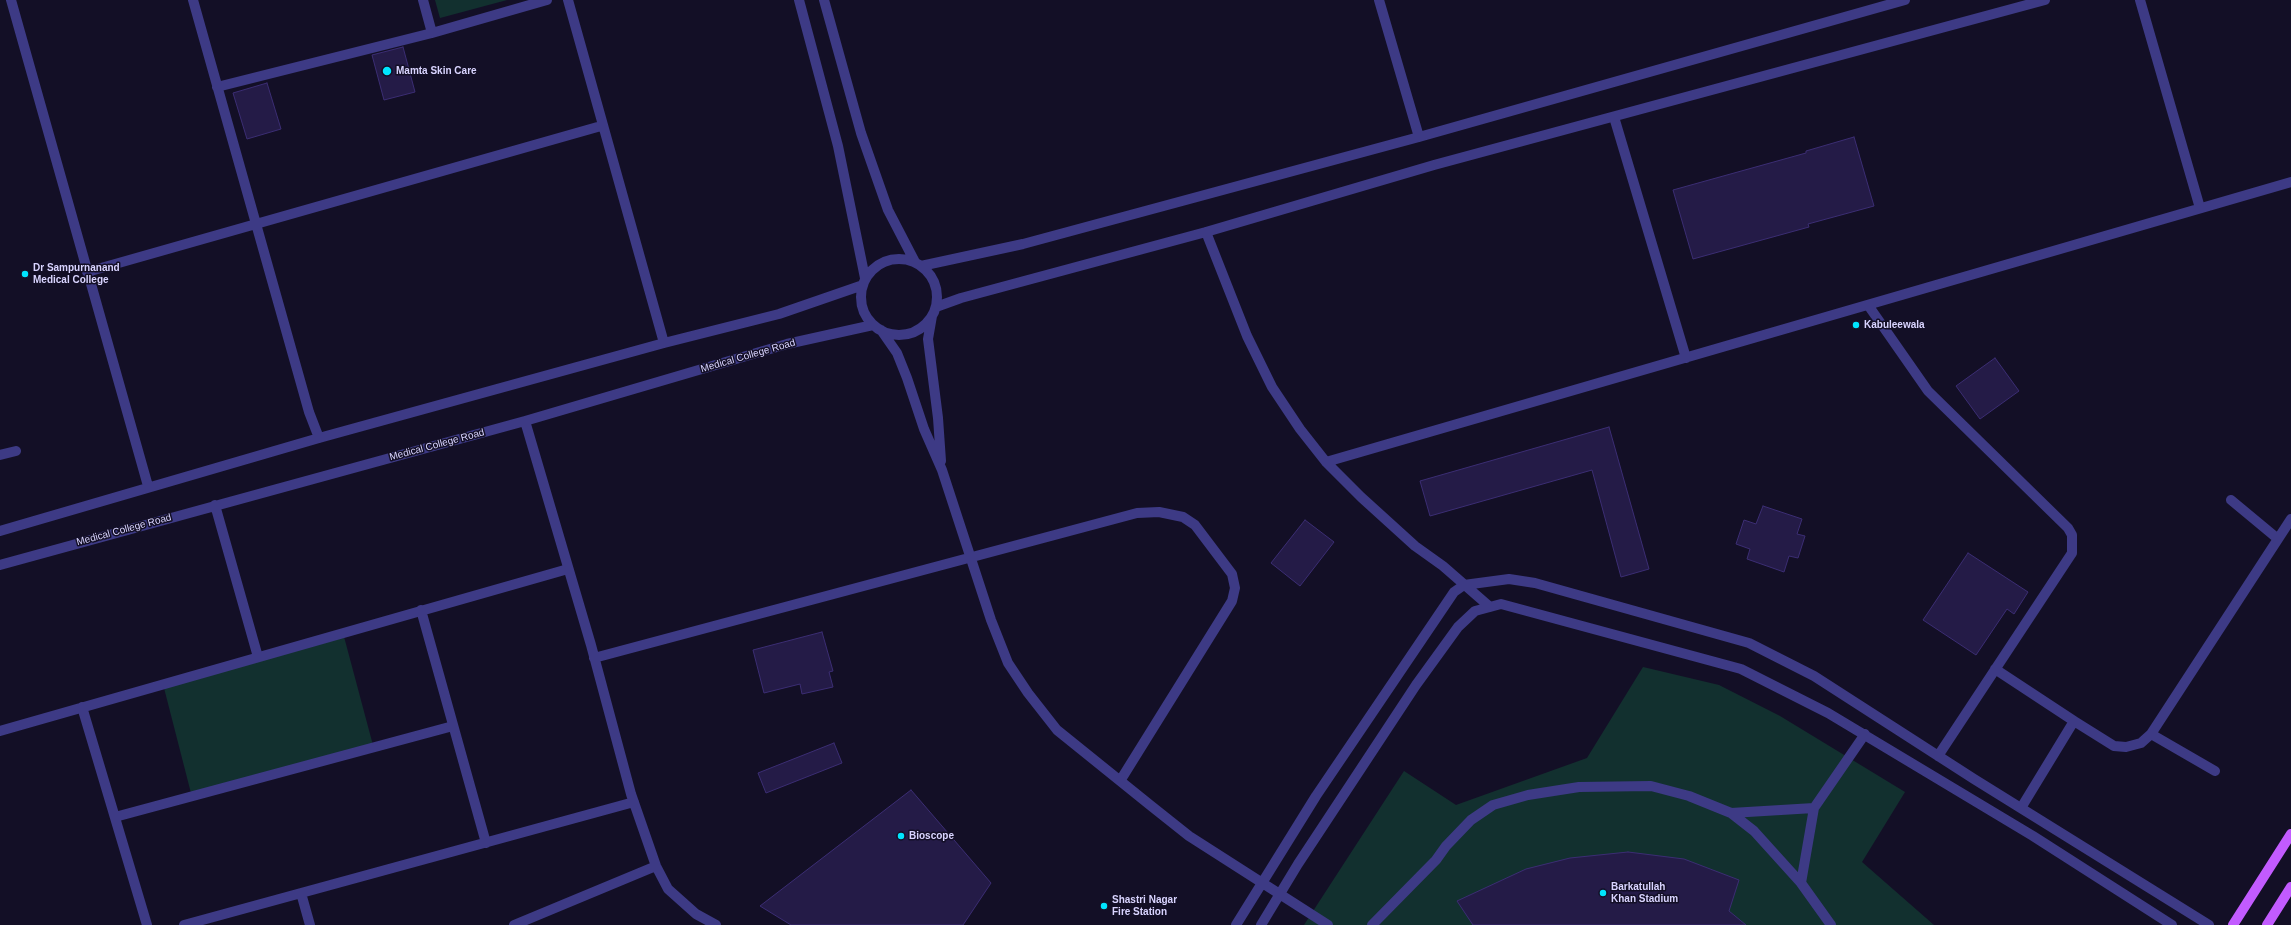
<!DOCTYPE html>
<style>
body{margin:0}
canvas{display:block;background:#130f26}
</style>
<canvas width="2291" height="925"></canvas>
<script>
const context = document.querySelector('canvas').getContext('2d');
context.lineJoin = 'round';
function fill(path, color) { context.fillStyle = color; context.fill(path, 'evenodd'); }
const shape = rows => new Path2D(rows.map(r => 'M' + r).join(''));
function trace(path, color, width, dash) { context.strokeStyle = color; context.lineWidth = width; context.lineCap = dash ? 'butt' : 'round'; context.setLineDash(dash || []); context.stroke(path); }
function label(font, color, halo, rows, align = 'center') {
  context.font = font + ' Arial,sans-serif'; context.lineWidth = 3; context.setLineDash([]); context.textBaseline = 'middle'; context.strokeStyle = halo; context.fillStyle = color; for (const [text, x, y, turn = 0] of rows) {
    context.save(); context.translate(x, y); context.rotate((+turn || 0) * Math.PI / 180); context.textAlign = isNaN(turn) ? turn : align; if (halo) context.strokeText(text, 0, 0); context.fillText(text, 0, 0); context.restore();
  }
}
fill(shape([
 [435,0,507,0,440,18],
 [343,633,374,749,192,797,163,684],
 [1643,667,1719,685,1780,716,1905,792,1862,862,1934,925,1304,925,1404,771,1456,805,1587,758]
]), '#12302f');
const building = shape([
 [403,47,415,92,384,100,372,55,403,47],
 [267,83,281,129,247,139,233,93,267,83],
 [1854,137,1874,206,1808,224,1809,227,1693,259,1673,190,1806,153,1806,151,1854,137],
 [1995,358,2019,391,1980,419,1956,386,1995,358],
 [1609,427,1649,569,1621,577,1592,470,1430,516,1420,481,1609,427],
 [1763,506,1802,519,1797,534,1805,536,1798,558,1789,556,1784,572,1747,559,1750,549,1736,544,1744,520,1756,524,1763,506],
 [1305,520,1334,542,1300,586,1271,563,1305,520],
 [1968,553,2028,592,2014,614,2007,609,1976,655,1923,620,1968,553],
 [822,632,833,671,829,672,833,687,802,694,800,684,764,693,753,650,822,632],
 [834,743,842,763,766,793,758,773,834,743],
 [911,790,991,883,963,925,791,925,760,906,911,790],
 [1628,852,1684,859,1739,880,1729,911,1746,925,1473,925,1457,901,1526,869,1570,858,1628,852]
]);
fill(building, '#241b47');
trace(building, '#3b2d73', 1);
trace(shape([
 [11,0,148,486],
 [193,0,309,412,319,438],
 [423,0,432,33],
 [568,0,664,343],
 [799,0,838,146,865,278],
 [824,0,861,133,888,210,915,262],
 [1379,0,1419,137],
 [2140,0,2200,208],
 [217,87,432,33,547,0],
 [1614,117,1686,358],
 [1206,232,1247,336,1272,387,1300,429,1326,462,1361,497,1415,546,1443,566,1490,607],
 '861 297a38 38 0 1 1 76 0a38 38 0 1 1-76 0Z',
 [921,266,1023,244,1419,137,1905,0],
 [87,272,601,126],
 [1868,305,1928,391,2068,528,2072,535,2072,553,1938,756],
 [936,307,961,298,1206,232,1434,165,2045,0],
 [932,316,928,339,938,418,941,461],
 [881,330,897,353,907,378,924,429,942,470,991,620,1008,663,1028,693,1057,730,1150,805,1189,836,1328,925],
 [525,421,591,645,631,794,656,866,668,889,696,914,716,925],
 [0,455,16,451],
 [1326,462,2291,182],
 [2231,500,2278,539],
 [215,505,258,657],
 [0,531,319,438,664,343,779,314,863,285],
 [0,565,525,421,787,344,873,325],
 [421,610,486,843],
 [594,658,1137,513,1159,512,1183,517,1195,525,1232,574,1235,588,1232,601,1120,781],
 [1995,669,2074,721,2021,808],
 [82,707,147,925],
 [2074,721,2114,746,2126,747,2141,743,2151,734,2291,519],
 [0,731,568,569],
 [2151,734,2215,771],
 [1731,813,1814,808],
 [115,817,453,726],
 [301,893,310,925],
 [184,925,634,802],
 [514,925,656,866],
 [1236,925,1316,796,1454,592,1464,585,1509,579,1535,583,1749,643,1814,676,1974,779,2209,925],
 [1261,925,1298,864,1416,685,1458,627,1475,611,1501,604,1741,669,1828,713,2033,836,2172,925],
 [1372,925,1436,860,1446,846,1471,820,1493,805,1528,795,1579,787,1651,786,1689,796,1731,813,1754,831,1801,883],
 [1831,925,1801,883,1814,808,1865,734]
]), '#3d3a85', 10);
trace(shape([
 [2233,925,2291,834],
 [2267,925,2291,887]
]), '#c25bff', 10);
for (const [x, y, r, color] of [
 [387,71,5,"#00e5ff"],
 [25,274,4,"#00e5ff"],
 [1856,325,4,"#00e5ff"],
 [901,836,4,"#00e5ff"],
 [1603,893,4,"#00e5ff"],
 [1104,906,4,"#00e5ff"]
]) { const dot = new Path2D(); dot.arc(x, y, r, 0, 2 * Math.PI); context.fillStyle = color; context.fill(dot); trace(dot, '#130f26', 1.5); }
label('bold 10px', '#d9d4ff', '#130f26', [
 ["Mamta Skin Care",396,71],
 ["Dr Sampurnanand",33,268],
 ["Medical College",33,280],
 ["Kabuleewala",1864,325],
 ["Bioscope",909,836],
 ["Barkatullah",1611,887],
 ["Khan Stadium",1611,899],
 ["Shastri Nagar",1112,900],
 ["Fire Station",1112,912]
], 'left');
label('10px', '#d9d4ff', '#130f26', [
 ["Medical College Road",748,356,-16],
 ["Medical College Road",437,445,-15],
 ["Medical College Road",124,530,-15]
]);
</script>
